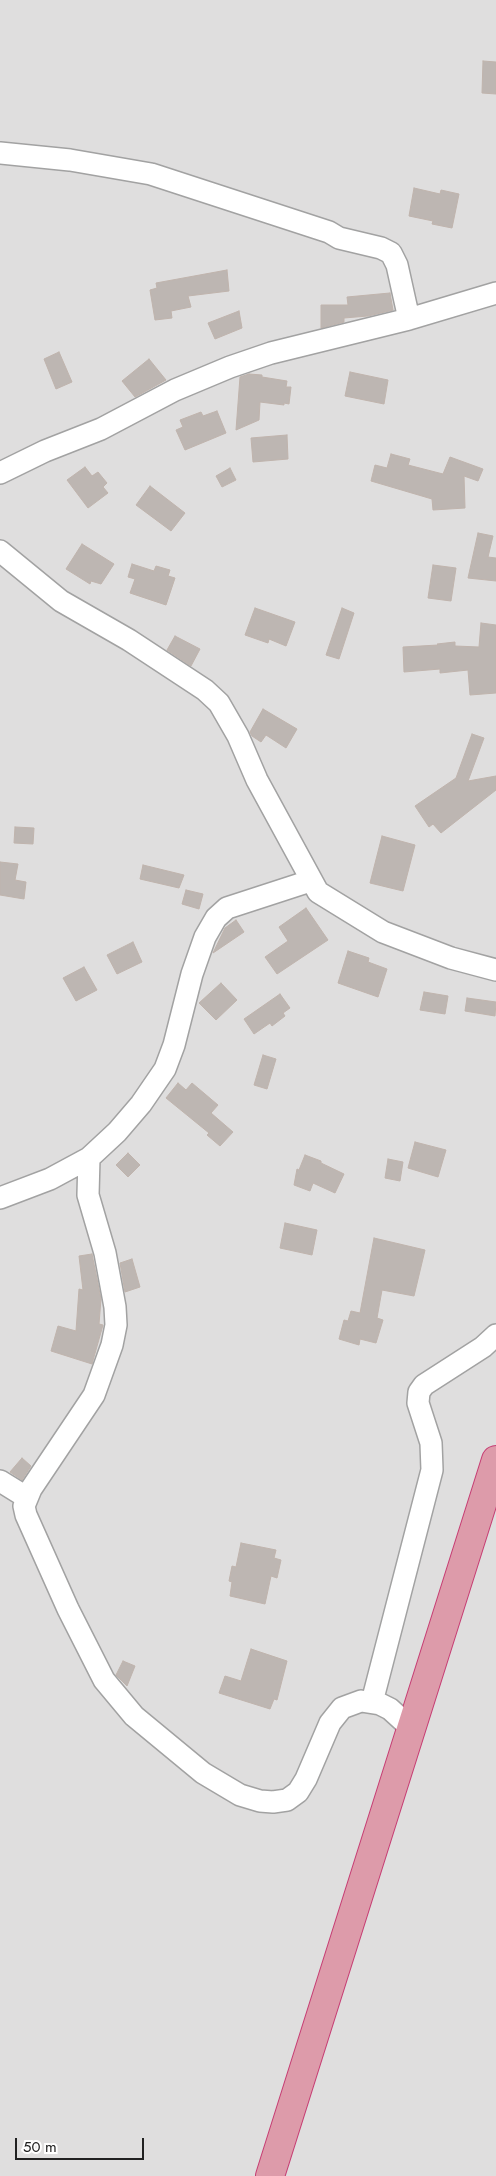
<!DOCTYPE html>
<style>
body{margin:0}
#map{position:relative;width:496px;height:2176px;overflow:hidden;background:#f0ede9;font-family:Jost,sans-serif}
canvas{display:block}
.scale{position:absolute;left:15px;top:2138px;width:129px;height:22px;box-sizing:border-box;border:2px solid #212121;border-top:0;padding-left:6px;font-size:15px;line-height:18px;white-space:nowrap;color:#212121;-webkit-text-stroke:4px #fff;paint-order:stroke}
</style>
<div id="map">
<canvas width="496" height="2176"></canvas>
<div class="scale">50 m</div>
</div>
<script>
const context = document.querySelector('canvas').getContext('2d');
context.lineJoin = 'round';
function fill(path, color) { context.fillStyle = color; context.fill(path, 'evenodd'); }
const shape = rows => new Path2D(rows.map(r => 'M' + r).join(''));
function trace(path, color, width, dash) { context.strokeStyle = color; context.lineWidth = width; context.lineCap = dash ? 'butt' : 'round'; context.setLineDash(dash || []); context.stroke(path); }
fill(shape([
 [0,0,496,0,496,2176,0,2176]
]), '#dfdede');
const building = shape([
 [483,61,496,62,496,94,482,93,483,61],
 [414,188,440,194,441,190,459,194,452,228,432,224,433,221,409,216,414,188],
 [227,270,229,291,188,296,191,307,171,311,172,318,155,320,150,290,157,288,156,283,227,270],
 [390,293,393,310,368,316,344,318,344,322,321,328,321,305,348,305,347,297,390,293],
 [239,311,242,328,215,339,208,323,239,311],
 [59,352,72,382,56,389,44,359,59,352],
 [149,359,166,380,135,397,122,381,149,359],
 [350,372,388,380,384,404,345,396,350,372],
 [249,374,262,375,262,377,287,381,286,387,291,387,289,404,284,403,284,405,260,402,259,420,236,430,240,377,249,374],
 [217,411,226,433,185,450,176,430,183,427,180,420,201,412,203,416,217,411],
 [287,435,288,459,253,462,251,438,287,435],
 [391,454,410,459,408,465,443,474,450,457,483,469,478,481,464,476,465,508,433,510,432,499,371,481,375,465,387,468,391,454],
 [85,467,92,476,98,472,107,483,103,487,108,493,88,508,67,480,85,467],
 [230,468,236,480,222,487,216,476,230,468],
 [150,486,185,513,171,531,136,505,150,486],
 [478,533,493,536,488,557,496,558,496,581,468,578,478,533],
 [82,544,114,564,101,584,91,581,90,584,66,569,82,544],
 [132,564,154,571,156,566,170,570,168,576,175,578,166,605,130,593,135,579,128,577,132,564],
 [433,565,456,568,451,601,428,598,433,565],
 [255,608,295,622,286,646,269,639,268,643,245,635,255,608],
 [342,608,354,613,339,659,326,655,342,608],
 [481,623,496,625,496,693,470,695,468,670,440,673,440,669,404,672,403,647,438,645,437,644,455,642,455,646,479,647,481,623],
 [175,636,200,649,191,666,167,650,175,636],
 [263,709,297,729,286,748,266,735,261,742,252,736,250,732,263,709],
 [472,734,484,738,468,781,496,776,496,790,441,833,433,824,429,827,415,806,456,778,472,734],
 [15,827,34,828,33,844,14,843,15,827],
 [382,836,415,845,403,891,370,883,382,836],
 [0,862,18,864,15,880,26,882,24,899,0,895,0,862],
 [143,865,184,875,179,888,140,879,143,865],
 [186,890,203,894,199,909,182,904,186,890],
 [306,908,328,940,277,974,265,957,288,941,279,927,306,908],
 [236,920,244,932,213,953,225,928,236,920],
 [133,942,142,962,117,974,107,955,133,942],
 [348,951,369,958,368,962,387,969,378,997,338,983,348,951],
 [84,967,97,990,76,1001,63,978,84,967],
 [221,983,237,1000,216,1020,199,1003,221,983],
 [424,992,448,996,445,1014,420,1010,424,992],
 [280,994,290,1008,283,1013,285,1016,272,1026,270,1023,254,1034,244,1019,280,994],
 [467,998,496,1002,495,1016,465,1011,467,998],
 [263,1055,276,1059,267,1089,254,1085,263,1055],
 [178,1083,186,1090,192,1083,218,1105,211,1113,233,1132,220,1146,207,1135,209,1133,166,1098,178,1083],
 [415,1142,446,1150,438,1177,408,1168,415,1142],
 [128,1153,140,1165,128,1177,116,1165,128,1153],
 [305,1155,321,1161,321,1163,344,1174,335,1193,313,1183,310,1191,294,1185,297,1169,299,1170,305,1155],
 [388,1159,403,1162,400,1181,385,1178,388,1159],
 [285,1223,317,1230,312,1255,280,1248,285,1223],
 [374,1238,425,1250,414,1296,382,1290,377,1318,383,1320,376,1343,360,1339,359,1345,339,1339,344,1320,348,1321,351,1311,360,1313,374,1238],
 [92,1254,101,1299,99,1324,103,1325,92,1364,51,1351,58,1326,76,1331,79,1289,83,1290,79,1256,92,1254],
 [132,1259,140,1287,125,1292,120,1263,132,1259],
 [22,1458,31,1466,22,1480,10,1472,22,1458],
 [241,1543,276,1550,274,1558,281,1560,277,1578,271,1576,265,1604,230,1596,232,1582,229,1581,232,1566,236,1567,241,1543],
 [251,1649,287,1661,277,1700,274,1699,270,1709,219,1693,225,1676,241,1681,251,1649],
 [123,1661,135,1666,127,1686,116,1675,123,1661]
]);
fill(building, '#bdb6b2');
trace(building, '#c0b4ad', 1);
const minor = shape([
 [0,153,70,160,151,174,329,232,339,238,381,248,391,253,397,265,409,319],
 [0,473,45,451,101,429,175,390,230,367,271,353,409,319,496,293],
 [0,551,61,601,129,640,205,690,219,703,238,736,257,780,318,892,383,932,451,958,496,970],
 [89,1158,88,1195,105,1253,115,1307,116,1325,112,1345,94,1395,31,1489,24,1506,26,1515,68,1609,104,1680,134,1716,203,1773,240,1795,260,1801,273,1802,287,1800,298,1792,306,1779,330,1723,342,1708,361,1701,380,1704,390,1709,412,1729],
 [0,1198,50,1179,89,1158,117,1132,141,1104,165,1069,174,1045,192,974,205,937,216,918,227,908,310,881],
 [0,1481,26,1497],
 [372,1702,432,1470,431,1443,418,1403,419,1392,424,1385,483,1347,496,1335]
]);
const highway = shape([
 [270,2176,496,1460]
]);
trace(minor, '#a2a2a2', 24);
trace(highway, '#c63d73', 30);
trace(minor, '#fff', 21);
trace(highway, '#dd9baa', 28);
</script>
